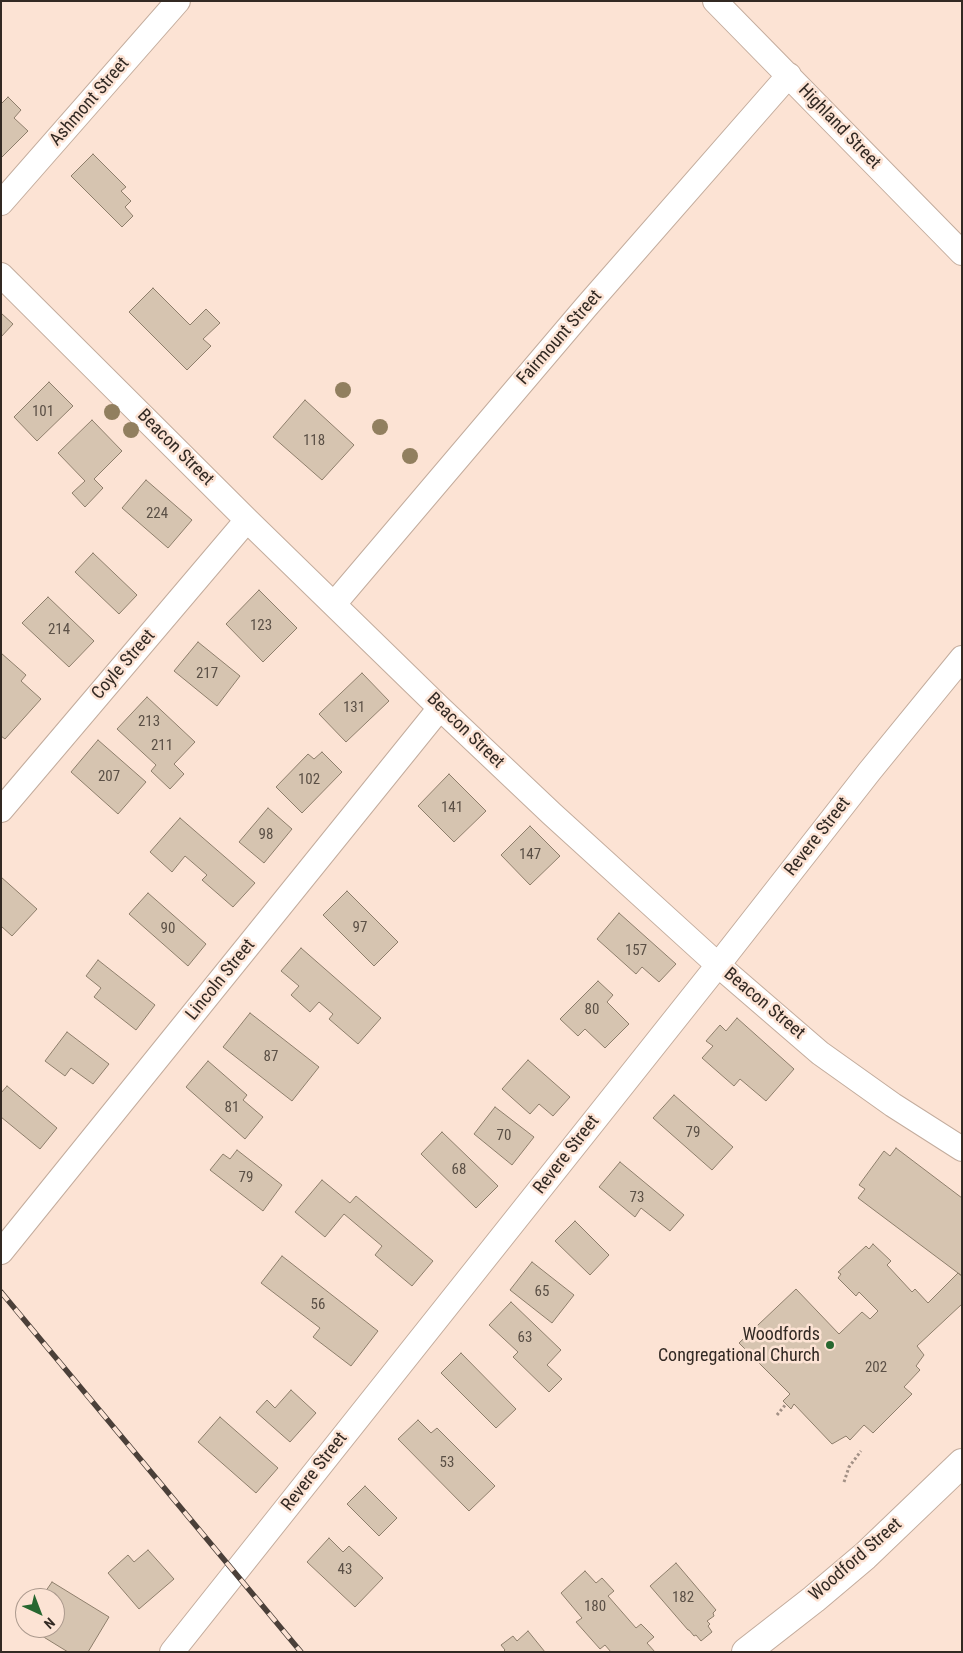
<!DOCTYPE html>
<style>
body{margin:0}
#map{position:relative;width:963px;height:1653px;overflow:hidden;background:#fce3d4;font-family:"Roboto Condensed",sans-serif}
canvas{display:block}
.frame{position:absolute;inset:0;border:2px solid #322923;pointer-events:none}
.north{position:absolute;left:15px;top:1588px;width:50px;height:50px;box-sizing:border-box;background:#fce3d4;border:1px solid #ab998d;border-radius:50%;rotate:137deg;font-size:14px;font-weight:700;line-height:20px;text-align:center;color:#322923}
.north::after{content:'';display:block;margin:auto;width:18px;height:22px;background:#276730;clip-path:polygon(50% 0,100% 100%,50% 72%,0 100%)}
</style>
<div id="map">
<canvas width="963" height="1653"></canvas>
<div class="frame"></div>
<div class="north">N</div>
</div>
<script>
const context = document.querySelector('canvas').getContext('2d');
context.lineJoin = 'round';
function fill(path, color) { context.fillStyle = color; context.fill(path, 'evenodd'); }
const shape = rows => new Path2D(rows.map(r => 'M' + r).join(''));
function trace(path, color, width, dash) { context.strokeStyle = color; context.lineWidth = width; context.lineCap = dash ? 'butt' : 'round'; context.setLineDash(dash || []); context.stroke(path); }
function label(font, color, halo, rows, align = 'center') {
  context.font = font + ' "Roboto Condensed",sans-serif'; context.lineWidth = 5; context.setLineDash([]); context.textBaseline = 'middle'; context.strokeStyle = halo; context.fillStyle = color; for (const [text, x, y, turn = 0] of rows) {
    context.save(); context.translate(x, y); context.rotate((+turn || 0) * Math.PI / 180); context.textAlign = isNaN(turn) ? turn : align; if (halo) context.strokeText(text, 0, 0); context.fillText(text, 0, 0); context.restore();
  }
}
const building = shape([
 [8,97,21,110,14,118,28,131,1,158,1,104,8,97],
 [93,154,126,187,121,191,131,201,125,207,133,216,122,227,71,176,93,154],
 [153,288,190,325,206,309,220,323,203,339,211,346,187,370,129,312,153,288],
 [1,313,13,324,1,337,1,313],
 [49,382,73,406,37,441,14,417,49,382],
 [305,400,354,445,322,480,273,437,305,400],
 [92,420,122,451,94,479,103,488,85,507,72,493,85,481,58,453,92,420],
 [146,480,192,520,168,548,122,508,146,480],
 [93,553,137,595,119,614,75,572,93,553],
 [259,590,297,628,263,662,226,624,259,590],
 [48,597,94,641,69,667,22,623,48,597],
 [198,642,240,676,217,706,174,671,198,642],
 [1,653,26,675,21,681,41,699,5,739,1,736,1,653],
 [362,673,389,701,346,742,319,714,362,673],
 [147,697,195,742,174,764,184,774,170,789,151,771,156,765,117,729,147,697],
 [98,740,146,782,118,814,71,772,98,740],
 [322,752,342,772,302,813,276,787,308,754,314,759,322,752],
 [449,774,486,811,454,842,418,806,449,774],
 [268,808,292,829,264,863,239,842,268,808],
 [180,818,255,883,233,907,202,880,207,875,185,856,172,872,150,852,180,818],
 [530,826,560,856,530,885,501,855,530,826],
 [1,877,37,909,12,936,1,926,1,877],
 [347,891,398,942,374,966,323,915,347,891],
 [148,893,206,944,188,966,129,914,148,893],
 [619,913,676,964,659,982,642,967,636,974,597,939,619,913],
 [301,948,381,1018,358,1044,329,1019,333,1014,319,1002,310,1012,291,995,299,986,281,971,301,948],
 [98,960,155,1005,136,1030,94,997,101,988,86,976,98,960],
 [598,981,613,995,607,1002,629,1024,605,1048,585,1029,578,1036,560,1019,598,981],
 [250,1013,319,1067,292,1101,223,1047,250,1013],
 [737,1018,794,1069,766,1101,740,1079,734,1086,702,1058,713,1046,706,1041,720,1025,726,1031,737,1018],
 [67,1032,109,1064,93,1084,71,1068,65,1076,45,1061,67,1032],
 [528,1060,570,1097,553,1116,539,1104,530,1114,502,1089,528,1060],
 [208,1061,247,1095,243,1100,263,1117,245,1139,186,1087,208,1061],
 [7,1086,57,1128,40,1149,1,1117,1,1093,7,1086],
 [674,1095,733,1147,712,1170,653,1118,674,1095],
 [495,1107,534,1137,512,1165,474,1134,495,1107],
 [442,1132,498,1186,476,1208,421,1154,442,1132],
 [896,1148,962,1198,962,1276,858,1198,865,1189,859,1185,884,1151,890,1156,896,1148],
 [237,1150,282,1185,263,1211,210,1170,223,1154,230,1159,237,1150],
 [620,1162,684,1215,670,1231,641,1208,635,1217,599,1187,620,1162],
 [322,1180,350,1203,356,1196,433,1261,412,1286,375,1255,382,1246,344,1214,325,1237,295,1212,322,1180],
 [575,1221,609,1255,590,1275,555,1241,575,1221],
 [873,1244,891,1261,887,1265,912,1292,915,1289,928,1303,958,1273,962,1276,962,1304,917,1346,924,1355,916,1366,920,1370,904,1387,912,1394,873,1433,864,1425,850,1440,846,1436,832,1444,794,1404,791,1409,783,1401,790,1394,739,1343,796,1289,839,1334,862,1312,870,1319,878,1311,859,1292,856,1296,838,1278,841,1274,838,1272,866,1246,869,1249,873,1244],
 [282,1256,378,1331,351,1366,313,1337,320,1328,261,1283,282,1256],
 [532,1262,574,1295,552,1323,510,1290,532,1262],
 [511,1302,561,1350,547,1365,562,1379,549,1392,513,1357,518,1352,489,1325,511,1302],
 [461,1353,516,1409,496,1428,441,1373,461,1353],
 [291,1390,316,1413,290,1442,256,1412,267,1400,275,1408,291,1390],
 [220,1417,278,1468,256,1493,198,1442,220,1417],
 [418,1420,431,1433,437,1428,495,1486,469,1511,398,1439,418,1420],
 [365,1486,397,1518,379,1536,347,1504,365,1486],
 [329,1538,343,1552,349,1546,383,1578,355,1607,307,1562,329,1538],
 [148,1550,174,1579,139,1609,108,1573,128,1555,134,1562,148,1550],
 [676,1563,716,1610,713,1613,714,1616,707,1621,710,1624,708,1626,712,1632,701,1641,696,1635,694,1636,689,1630,688,1630,650,1586,676,1563],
 [585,1571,596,1583,602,1578,614,1591,608,1596,636,1628,641,1624,654,1637,647,1643,655,1652,611,1652,605,1645,600,1649,576,1622,582,1618,561,1593,585,1571],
 [52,1582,109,1617,88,1652,68,1652,29,1628,55,1628,55,1598,41,1598,52,1582],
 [528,1631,545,1652,503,1652,505,1650,501,1645,513,1636,517,1641,528,1631]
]);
fill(building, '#d6c4b0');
trace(building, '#8e7e6b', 1);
const minor = shape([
 [715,1,962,253],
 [1,203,178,1],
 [1,275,247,520,440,708,552,814,718,965,820,1053,893,1105,962,1149],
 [334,604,586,307,789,75],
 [1,810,247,520],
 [1,1252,440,708],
 [172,1652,718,965,869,772,962,658]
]);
const secondary = shape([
 [746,1652,814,1599,865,1556,962,1463]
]);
trace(minor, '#c3ac9d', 26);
trace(secondary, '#c3ac9d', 30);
trace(shape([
 [777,1415,786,1404],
 [844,1482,849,1467,861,1451]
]), '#a29085', 3, [2.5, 2.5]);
trace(minor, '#fff', 24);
trace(secondary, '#fff', 28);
const rail = shape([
 [1,1292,301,1652]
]);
trace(rail, '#4b4039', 5.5);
trace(rail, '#fce3d4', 4, [11]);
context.fillStyle = '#917f5f';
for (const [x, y] of [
 [343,390],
 [112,412],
 [380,427],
 [131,430],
 [410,456]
]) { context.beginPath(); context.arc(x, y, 8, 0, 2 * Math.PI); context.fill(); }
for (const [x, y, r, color] of [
 [830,1345,5,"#276730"]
]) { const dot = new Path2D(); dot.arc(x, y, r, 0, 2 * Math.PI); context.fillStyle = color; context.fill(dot); trace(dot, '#fce3d4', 2); }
label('15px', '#5b5046', null, [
 ["101",43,412],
 ["118",314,441],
 ["224",157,514],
 ["123",261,626],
 ["214",59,630],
 ["217",207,674],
 ["131",354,708],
 ["213",149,722],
 ["211",162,746],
 ["207",109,777],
 ["102",309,780],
 ["141",452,808],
 ["98",266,835],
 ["147",530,855],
 ["97",360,928],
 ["90",168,929],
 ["157",636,951],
 ["80",592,1010],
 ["87",271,1057],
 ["81",232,1108],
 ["79",693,1133],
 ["70",504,1136],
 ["68",459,1170],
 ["79",246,1178],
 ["73",637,1198],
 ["65",542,1292],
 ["56",318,1305],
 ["63",525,1338],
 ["202",876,1368],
 ["53",447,1463],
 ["43",345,1570],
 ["182",683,1598],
 ["180",595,1607]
]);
label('18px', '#322923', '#fce3d4', [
 ["Ashmont Street",90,102,-49],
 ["Highland Street",839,127,46],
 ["Fairmount Street",560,338,-49],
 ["Beacon Street",175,448,45],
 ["Coyle Street",124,665,-49],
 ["Beacon Street",465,731,44],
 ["Revere Street",818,837,-52],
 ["Lincoln Street",221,980,-51],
 ["Beacon Street",764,1004,40],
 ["Revere Street",567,1155,-52],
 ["Revere Street",315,1472,-52],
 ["Woodford Street",856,1560,-41]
]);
label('18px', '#322923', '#fce3d4', [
 ["Woodfords",820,1335],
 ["Congregational Church",820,1356]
], 'right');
</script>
